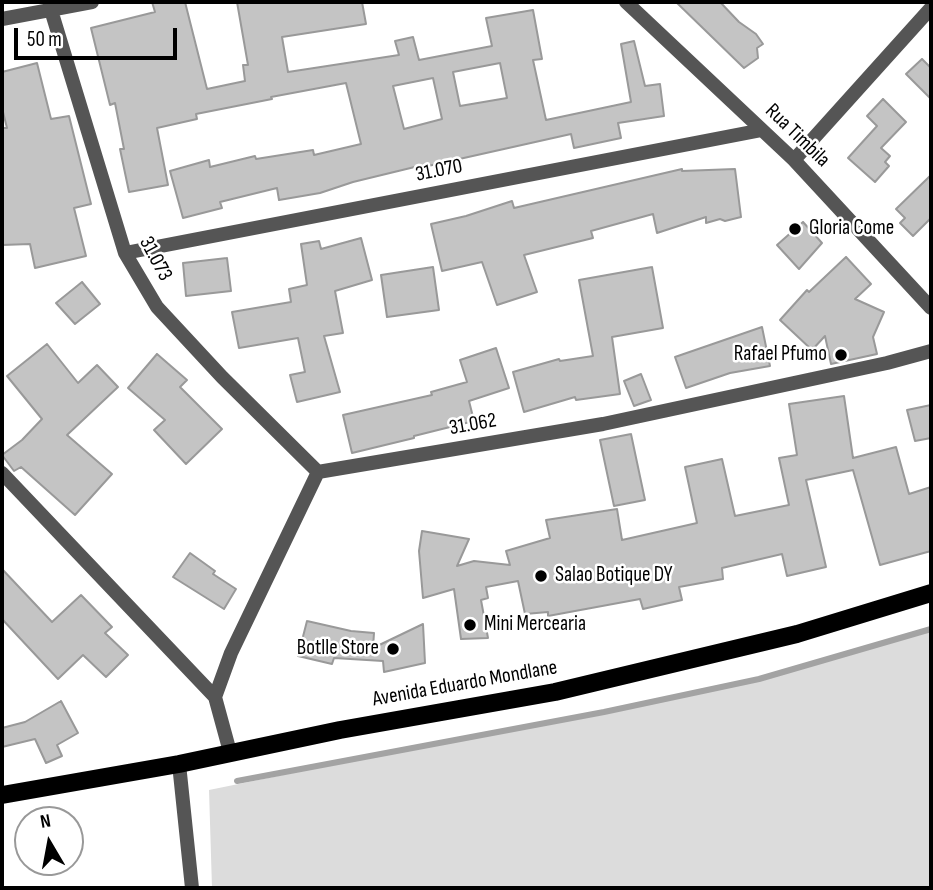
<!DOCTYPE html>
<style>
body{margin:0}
#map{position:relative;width:933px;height:890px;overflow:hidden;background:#fff;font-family:"Sofia Sans Condensed",sans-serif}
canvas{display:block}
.frame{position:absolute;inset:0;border:4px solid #000;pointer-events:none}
.north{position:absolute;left:14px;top:806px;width:70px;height:70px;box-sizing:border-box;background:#fff;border:2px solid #999;border-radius:50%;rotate:350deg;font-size:19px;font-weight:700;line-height:28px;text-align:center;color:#000}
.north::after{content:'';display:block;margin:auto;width:24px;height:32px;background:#000;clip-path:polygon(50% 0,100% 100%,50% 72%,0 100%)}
.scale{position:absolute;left:14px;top:28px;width:163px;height:32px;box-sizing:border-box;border:4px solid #000;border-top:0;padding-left:9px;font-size:21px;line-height:24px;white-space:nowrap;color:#000;-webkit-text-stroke:5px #fff;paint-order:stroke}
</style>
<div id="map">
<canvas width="933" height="890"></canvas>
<div class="frame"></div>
<div class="north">N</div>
<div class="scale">50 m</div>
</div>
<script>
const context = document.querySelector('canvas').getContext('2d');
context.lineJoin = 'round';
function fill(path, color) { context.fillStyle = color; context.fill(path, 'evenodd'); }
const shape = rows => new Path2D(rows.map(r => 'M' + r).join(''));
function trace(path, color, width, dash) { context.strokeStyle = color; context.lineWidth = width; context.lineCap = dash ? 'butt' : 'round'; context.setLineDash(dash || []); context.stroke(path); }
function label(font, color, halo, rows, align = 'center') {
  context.font = font + ' "Sofia Sans Condensed",sans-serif'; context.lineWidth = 5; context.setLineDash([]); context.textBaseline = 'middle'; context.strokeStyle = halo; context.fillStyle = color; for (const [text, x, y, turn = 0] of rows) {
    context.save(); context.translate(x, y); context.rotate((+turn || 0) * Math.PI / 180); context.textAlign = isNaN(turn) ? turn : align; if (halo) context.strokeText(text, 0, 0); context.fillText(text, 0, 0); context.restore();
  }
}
fill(shape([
 [931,629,931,888,212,888,209,790,755,679]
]), '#dcdcdc');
trace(shape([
 [237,781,604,712,759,679,931,629]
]), '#a3a3a3', 6);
const building = shape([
 [152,2,185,2,207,89,245,81,243,65,248,65,237,2,362,2,366,24,282,37,288,72,399,55,395,41,413,37,419,60,492,46,486,18,533,10,542,59,533,60,546,120,631,102,621,44,634,41,645,86,660,84,664,116,618,123,621,138,574,148,571,134,428,166,427,164,353,182,320,193,279,200,277,188,220,202,222,208,183,218,170,171,209,160,210,167,255,156,256,159,313,150,314,155,361,144,346,83,271,97,272,99,196,114,197,119,157,128,168,185,129,192,120,149,124,149,115,103,110,105,91,28,155,12,152,2],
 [500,63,507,98,460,106,453,72,500,63],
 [433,78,442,119,404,129,393,86,433,78],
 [676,2,720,2,739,22,756,34,763,44,757,48,758,58,744,68,676,2],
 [922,59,931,68,931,99,906,74,922,59],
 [37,63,51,119,69,116,91,204,74,208,86,256,35,268,30,244,2,245,2,128,7,128,2,108,2,72,37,63],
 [883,99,906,122,881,148,890,156,885,162,889,166,875,182,848,158,877,126,867,116,883,99],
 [682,169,682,171,735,169,741,217,725,221,720,219,706,223,706,217,657,233,653,214,591,231,593,238,524,255,537,292,497,305,482,262,442,271,431,224,466,216,512,201,514,208,682,169],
 [931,175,931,218,913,236,900,223,905,218,896,209,931,175],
 [803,222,822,243,799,269,777,245,803,222],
 [361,238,372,280,335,291,343,333,324,336,340,392,297,402,290,375,305,372,298,338,239,348,232,312,291,302,289,289,307,285,301,244,319,241,321,249,361,238],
 [846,257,871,284,855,299,884,312,873,337,877,354,831,364,825,336,812,350,780,320,807,290,809,292,846,257],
 [227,258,231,291,186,296,183,263,227,258],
 [433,267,439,310,387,317,381,275,433,267],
 [652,267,663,328,612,337,620,394,576,400,575,397,524,412,513,372,559,359,560,361,593,356,579,280,652,267],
 [82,282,100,304,75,324,56,303,82,282],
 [762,327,770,366,730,373,686,388,675,357,762,327],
 [47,344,78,383,97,365,118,387,67,435,112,474,75,515,21,467,14,471,2,455,22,440,42,419,7,376,47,344],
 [496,348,509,388,469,401,474,421,414,436,414,438,352,453,343,415,432,395,431,392,467,382,460,360,496,348],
 [157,354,187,380,180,387,222,429,186,464,154,430,165,420,128,388,157,354],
 [641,374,651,400,634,406,624,381,641,374],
 [844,396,853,458,896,447,909,494,931,487,931,551,880,565,853,470,806,480,826,567,787,576,782,554,722,568,723,579,679,587,682,600,643,609,640,599,548,616,548,612,525,614,518,581,486,587,488,598,481,600,488,638,461,639,454,589,423,598,419,551,422,531,469,539,457,566,474,561,510,565,506,551,550,538,546,520,617,509,622,540,697,523,685,467,722,459,735,516,789,505,779,458,797,455,789,404,844,396],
 [931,405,931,438,915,441,907,410,931,405],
 [631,434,645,500,614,506,600,440,631,434],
 [190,553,215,571,213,574,236,589,224,609,173,577,190,553],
 [2,569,52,622,81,595,112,627,105,633,128,655,106,677,83,655,58,679,2,619,2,569],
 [307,621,351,631,374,633,373,648,423,624,425,663,384,672,383,661,334,658,332,664,298,656,307,621],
 [61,701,78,733,57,745,62,756,46,763,35,739,2,747,2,728,25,722,61,701]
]);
fill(building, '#c4c4c4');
trace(building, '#999', 2);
trace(shape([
 [626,2,794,160,931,308],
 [51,10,125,253,157,307,222,377,318,472],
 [2,19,92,2],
 [794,160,931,8],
 [125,253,762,130],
 [2,473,215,697],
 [230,752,215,697,231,653,318,472,603,424,887,363,931,351],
 [179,764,192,888]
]), '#555', 14);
trace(shape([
 [2,795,179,764,340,730,555,692,797,634,931,593]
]), '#000', 18);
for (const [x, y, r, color] of [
 [795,229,7,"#000"],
 [841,355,7,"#000"],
 [541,576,7,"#000"],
 [470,625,7,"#000"],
 [393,649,7,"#000"]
]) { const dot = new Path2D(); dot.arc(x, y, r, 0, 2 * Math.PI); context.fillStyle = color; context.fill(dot); trace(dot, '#fff', 2.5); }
label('21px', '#000', '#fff', [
 ["Rua Timbila",797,136,44],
 ["31.070",439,171,-11],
 ["31.073",155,259,62],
 ["31.062",473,425,-10],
 ["Avenida Eduardo Mondlane",465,684,-10]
]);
label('21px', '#000', '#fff', [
 ["Gloria Come",809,229],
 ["Rafael Pfumo",827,355,"right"],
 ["Salao Botique DY",555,576],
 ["Mini Mercearia",484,625],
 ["Botlle Store",379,649,"right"]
], 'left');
</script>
